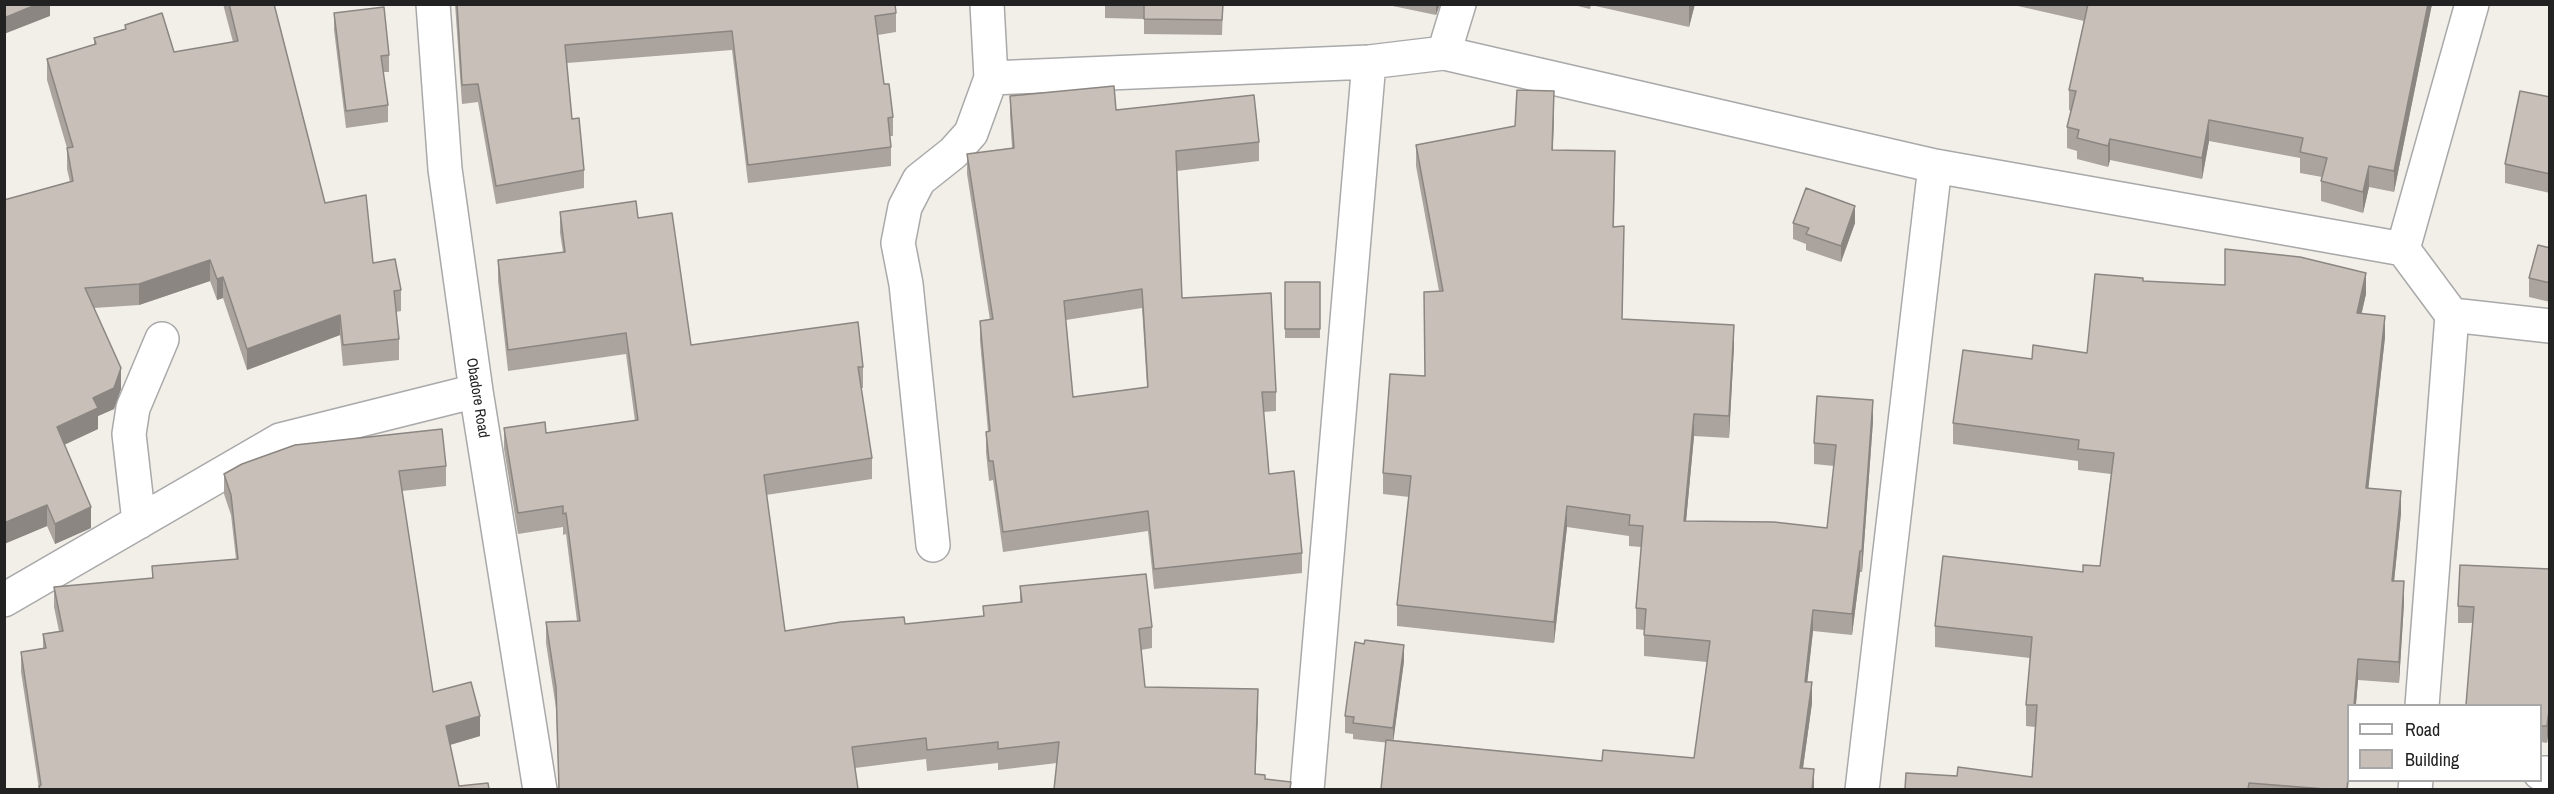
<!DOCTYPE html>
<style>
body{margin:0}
#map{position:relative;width:2554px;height:794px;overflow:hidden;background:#f2efe9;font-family:"Archivo Narrow",sans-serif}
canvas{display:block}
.frame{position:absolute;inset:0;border:6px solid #222;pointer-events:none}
.legend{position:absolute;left:2347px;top:704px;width:195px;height:78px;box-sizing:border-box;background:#fff;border:2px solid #a7a7a7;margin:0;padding:8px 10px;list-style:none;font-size:18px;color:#222}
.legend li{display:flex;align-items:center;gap:12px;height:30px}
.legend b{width:30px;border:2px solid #a7a7a7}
</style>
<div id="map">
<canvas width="2554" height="794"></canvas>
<div class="frame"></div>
<ul class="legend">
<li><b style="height:8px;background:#fff"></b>Road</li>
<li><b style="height:16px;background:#c7bfb8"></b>Building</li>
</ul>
</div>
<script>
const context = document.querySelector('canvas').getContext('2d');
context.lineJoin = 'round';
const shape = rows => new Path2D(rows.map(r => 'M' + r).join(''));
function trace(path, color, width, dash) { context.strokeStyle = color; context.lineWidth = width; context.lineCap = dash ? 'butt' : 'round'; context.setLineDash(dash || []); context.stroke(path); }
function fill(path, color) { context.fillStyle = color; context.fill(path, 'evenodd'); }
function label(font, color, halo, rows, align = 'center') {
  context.font = font + ' "Archivo Narrow",sans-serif'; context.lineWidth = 6; context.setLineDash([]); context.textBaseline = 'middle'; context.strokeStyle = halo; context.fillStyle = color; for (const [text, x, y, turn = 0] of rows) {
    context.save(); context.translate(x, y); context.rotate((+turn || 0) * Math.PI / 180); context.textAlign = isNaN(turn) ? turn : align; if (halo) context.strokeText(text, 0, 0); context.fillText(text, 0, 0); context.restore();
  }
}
const minor = shape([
 [433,4,445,169,476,391,540,790],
 [1444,53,1459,4],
 [991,78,1369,62,1444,53,1935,166,2403,249,2452,315,2422,706],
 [2403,249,2472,4],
 [2452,315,2550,326],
 [139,522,129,434,133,408,162,339],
 [933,545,906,284,898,243,905,207,919,180,953,153,971,133,991,78,987,4],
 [4,600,280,440,476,391],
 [2540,773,2550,773],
 [1307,790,1369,62],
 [1862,790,1935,166],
 [2415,790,2416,780]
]);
trace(minor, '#a9a9a9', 36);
trace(minor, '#fff', 33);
fill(shape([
 [223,4,274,4,325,203,373,263,401,290,401,311,396,312,399,339,399,360,343,366,340,335,247,370,223,298,217,300,210,281,139,305,94,308,121,389,114,409,98,416,98,429,64,445,91,528,55,544,47,526,4,544,4,200,70,182,67,169,67,148,47,80,47,59,94,45,94,38,125,29,125,25,174,52,233,42],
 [455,4,895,4,896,13,896,32,878,35,884,84,893,117,893,136,890,136,891,147,891,166,748,183,732,50,567,63,572,119,584,170,584,188,496,204,478,102,462,104],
 [1105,4,1223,4,1222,35,1144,34,1144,19,1105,18],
 [1383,4,1440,4,1436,15],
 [1569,4,1695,4,1689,27,1591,5,1590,9],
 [2009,4,2432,4,2394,192,2369,187,2363,213,2321,201,2321,181,2322,177,2300,173,2300,158,2209,141,2202,179,2110,160,2108,167,2077,159,2077,151,2067,148,2067,127,2071,111,2069,110,2069,90,2084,21],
 [334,13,389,55,389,72,383,72,388,105,388,122,346,128,334,30],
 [1010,96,1116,110,1259,142,1259,161,1177,171,1182,298,1276,392,1276,411,1263,412,1269,474,1302,553,1302,573,1154,589,1148,531,1003,552,993,480,989,481,986,452,986,432,988,432,980,341,980,321,990,320,967,174,967,154,1012,148,1010,115],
 [1142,308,1147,387,1073,397,1066,320],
 [2550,97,2550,193,2505,183,2505,164],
 [1554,112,1553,150,1615,172,1614,227,1624,248,1622,319,1734,346,1729,438,1694,436,1686,521,1827,528,1834,466,1814,464,1814,443,1873,421,1862,572,1860,572,1852,635,1813,631,1807,682,1812,703,1803,768,1814,789,1353,739,1353,734,1345,733,1345,716,1404,661,1393,740,1602,761,1694,758,1707,662,1644,656,1644,630,1636,629,1636,608,1641,547,1629,546,1629,536,1567,527,1554,643,1397,626,1397,605,1409,497,1383,494,1383,473,1425,376,1439,291,1416,166,1416,145,1515,126],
 [560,212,638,218,691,345,863,367,863,388,861,388,872,458,872,479,766,495,785,631,905,624,983,616,983,606,1020,602,1020,586,1152,627,1152,648,1141,650,1145,687,1258,710,1255,774,1265,779,1291,789,1057,763,998,770,998,763,927,771,926,759,855,768,858,789,559,789,556,708,546,643,546,622,577,621,566,534,563,535,563,527,518,534,504,449,504,428,546,433,635,421,626,354,508,371,498,281,498,260,563,252,560,233],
 [1793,223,1855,223,1841,262,1806,250,1806,244,1793,239],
 [2550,248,2550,302,2529,297,2529,278],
 [2143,281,2366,294,2361,314,2385,337,2368,488,2401,513,2394,581,2404,603,2399,683,2358,680,2348,789,1905,789,1957,776,2032,777,2035,727,2026,726,2026,705,2030,658,1935,647,1935,626,2100,566,2111,474,2078,470,2078,461,1953,444,1953,423,2087,353],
 [1285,282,1320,282,1320,338,1285,338],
 [446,466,446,486,402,491,433,692,480,736,450,745,459,786,489,789,39,789,21,672,21,652,43,648,43,634,59,631,54,607,54,587,152,578,152,566,236,559,231,515,224,494,224,474],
 [2550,569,2550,719,2547,743,2541,742,2541,705,2472,623,2458,623,2458,606]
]), '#aba49e');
fill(shape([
 [38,4,50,4,50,16,4,34,4,18],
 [1436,4,1440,4,1436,15],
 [1689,4,1695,4,1689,27],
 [2428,4,2432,4,2394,192,2394,171],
 [1554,91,1554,112,1552,171,1552,150],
 [2209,120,2209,141,2202,179,2202,158],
 [2110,139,2110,160,2108,167,2108,146],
 [2369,166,2369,187,2363,213,2363,192],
 [1855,206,1855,223,1841,262,1841,246],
 [210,260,210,281,139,305,139,284],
 [2366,273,2366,294,2357,334,2357,313],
 [223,277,223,298,217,300,217,279],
 [340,315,340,335,247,370,247,349],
 [2385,316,2385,337,2366,510,2366,488],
 [1734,325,1734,346,1729,438,1729,416],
 [121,368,121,389,114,409,98,416,98,429,57,448,57,427,93,398],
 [1873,400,1873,421,1862,572,1862,551],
 [1694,414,1694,436,1684,543,1684,521],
 [2401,491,2401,513,2392,602,2392,581],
 [47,505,47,526,4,544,4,523],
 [1567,506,1567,527,1554,643,1554,622],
 [91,507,91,528,55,544,55,524],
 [1860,551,1860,572,1852,635,1852,614],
 [2404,581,2404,603,2399,683,2399,662],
 [1813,610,1813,631,1805,703,1805,682],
 [1404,645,1404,661,1393,744,1393,728],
 [2358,659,2358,680,2356,705,2354,705],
 [1812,682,1812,703,1800,789,1800,768],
 [1258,689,1258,710,1255,789,1255,774],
 [2550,703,2550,719,2547,743,2547,726],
 [480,716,480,736,446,746,446,726],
 [1814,769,1814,789,1812,789]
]), '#8b8681');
const building = shape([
 [4,4,38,4,4,18,4,4],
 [229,4,274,4,325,203,366,195,373,263,395,259,401,290,394,291,399,339,343,345,340,315,247,349,223,277,217,279,210,260,139,284,85,288,121,368,114,388,93,398,98,408,57,427,91,507,55,524,47,505,4,523,4,200,73,181,67,148,73,147,47,59,96,44,94,38,126,29,125,25,162,13,174,52,238,41,229,4],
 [457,4,895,4,896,13,875,16,884,84,889,84,893,117,888,118,891,147,748,165,732,31,565,45,572,119,579,118,584,170,496,186,478,84,462,85,457,4],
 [1144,4,1223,4,1222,20,1144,19,1144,4],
 [2088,4,2428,4,2394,171,2369,166,2363,192,2321,181,2327,158,2300,152,2303,138,2209,120,2202,158,2110,139,2108,146,2077,138,2079,130,2067,127,2076,91,2069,90,2088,4],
 [384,7,389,55,381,56,388,105,346,111,334,13,384,7],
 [1114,86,1116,110,1254,95,1259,142,1176,151,1182,298,1271,293,1276,392,1262,392,1269,474,1294,471,1302,553,1154,569,1148,511,1003,532,993,461,989,461,986,432,990,431,980,321,993,319,967,154,1014,148,1010,96,1114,86],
 [1142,289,1148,387,1073,397,1064,301,1142,289],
 [1517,90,1554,91,1552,150,1615,151,1613,227,1624,226,1622,319,1734,325,1729,416,1694,414,1684,521,1774,522,1827,528,1836,445,1814,443,1817,396,1873,400,1862,551,1860,551,1852,614,1813,610,1805,682,1812,682,1800,768,1814,769,1812,789,1381,789,1386,740,1602,761,1603,750,1694,758,1710,641,1644,635,1646,609,1636,608,1643,526,1629,525,1630,515,1567,506,1554,622,1397,605,1411,476,1383,473,1390,374,1425,376,1424,292,1443,291,1416,145,1515,126,1517,90],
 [2520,91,2550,97,2550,174,2505,164,2520,91],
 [1806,188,1855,206,1841,246,1806,234,1809,228,1793,223,1806,188],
 [636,201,638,218,672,213,691,345,858,322,863,367,858,367,872,458,764,475,785,631,841,622,904,617,905,624,984,616,983,606,1022,602,1020,586,1146,574,1152,627,1139,629,1145,687,1258,689,1255,774,1265,775,1265,779,1291,782,1290,789,1054,789,1059,742,998,749,998,742,927,750,926,738,852,747,858,789,559,789,556,687,546,622,580,621,566,513,563,514,563,506,518,513,504,428,545,422,546,433,638,420,626,333,508,350,498,260,565,252,560,212,636,201],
 [2538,245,2550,248,2550,283,2529,278,2538,245],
 [2225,249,2300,257,2366,273,2357,313,2385,316,2366,488,2401,491,2392,581,2404,581,2399,662,2358,659,2354,705,2349,705,2349,767,2347,789,2325,789,2249,783,2248,789,1905,789,1906,773,1957,776,1958,767,2032,777,2037,705,2026,705,2032,637,1935,626,1943,556,2083,572,2083,565,2100,566,2114,453,2078,449,2079,440,1953,423,1963,350,2032,359,2033,345,2087,353,2095,274,2143,278,2143,281,2225,285,2225,249],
 [1285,282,1320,282,1320,329,1285,329,1285,282],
 [442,429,446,466,399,471,433,692,471,682,480,716,446,726,459,786,488,783,489,789,40,789,39,786,41,785,21,652,46,648,43,634,63,631,54,587,153,578,152,566,238,559,231,495,224,474,242,464,295,445,442,429],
 [2460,565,2550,569,2550,703,2547,726,2541,726,2541,705,2466,705,2474,607,2458,606,2460,565],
 [1365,640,1404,645,1393,728,1353,723,1354,717,1345,716,1355,642,1364,644,1365,640]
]);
fill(building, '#c7bfb8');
trace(building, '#8b8681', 1.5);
label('15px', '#222', '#fff', [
 ["Obadore Road",477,398,81]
]);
</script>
